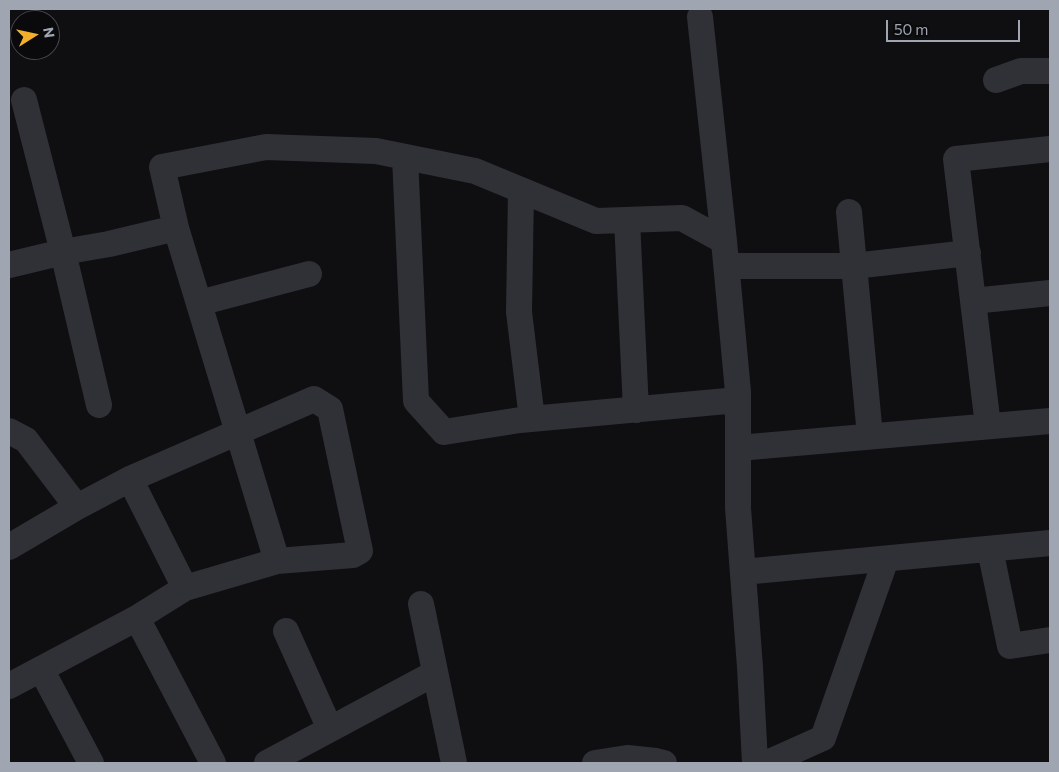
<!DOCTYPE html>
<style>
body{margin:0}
#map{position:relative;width:1059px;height:772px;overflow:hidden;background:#0f0f11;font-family:Commissioner,sans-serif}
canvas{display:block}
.frame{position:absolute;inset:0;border:10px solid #a0a5b2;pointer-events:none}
.north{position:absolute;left:10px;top:10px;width:50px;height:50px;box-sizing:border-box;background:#0a0a0c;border:1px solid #46484e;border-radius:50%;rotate:80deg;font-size:14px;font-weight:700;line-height:20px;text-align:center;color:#a0a5b2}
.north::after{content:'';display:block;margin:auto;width:18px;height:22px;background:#f1b027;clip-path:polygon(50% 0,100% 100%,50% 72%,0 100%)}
.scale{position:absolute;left:886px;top:20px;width:134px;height:22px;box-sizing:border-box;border:2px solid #a0a5b2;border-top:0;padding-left:6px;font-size:15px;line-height:18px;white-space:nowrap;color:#a0a5b2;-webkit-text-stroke:4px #0a0a0c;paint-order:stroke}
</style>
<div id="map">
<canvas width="1059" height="772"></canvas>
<div class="frame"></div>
<div class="north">N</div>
<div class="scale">50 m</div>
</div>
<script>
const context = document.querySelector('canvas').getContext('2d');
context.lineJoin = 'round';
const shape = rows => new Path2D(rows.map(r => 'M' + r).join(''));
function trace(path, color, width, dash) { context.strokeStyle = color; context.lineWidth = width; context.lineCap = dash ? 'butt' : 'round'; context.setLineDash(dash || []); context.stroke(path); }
trace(shape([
 [700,17,724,241],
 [996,80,1021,71,1050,71],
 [405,157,416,401,444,432,520,420,738,400],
 [521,190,519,312,532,419],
 [849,212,870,436],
 [627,220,636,410],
 [176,228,277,561],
 [9,265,63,252,24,100],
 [727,266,854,266,968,253],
 [973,301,1050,293],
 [199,303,309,274],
 [99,405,63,252,109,244,176,228,162,167,266,147,376,151,475,171,596,221,682,218,724,241,738,392,738,508,750,667,755,763],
 [988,426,956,159,1050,149],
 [9,431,26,440,77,507],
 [738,448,1050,421],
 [130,479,314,399,330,409,360,551,353,555,277,561,185,588],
 [9,547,77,507,130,479,185,588,137,618,9,686],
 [990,549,1010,646,1050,640],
 [743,572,1050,543],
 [421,604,454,763],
 [137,618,213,763],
 [286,631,330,729],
 [41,669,91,763],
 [267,763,435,673],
 [595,763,627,758,656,761,664,763],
 [767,763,823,738,886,559]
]), '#303136', 26);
</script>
